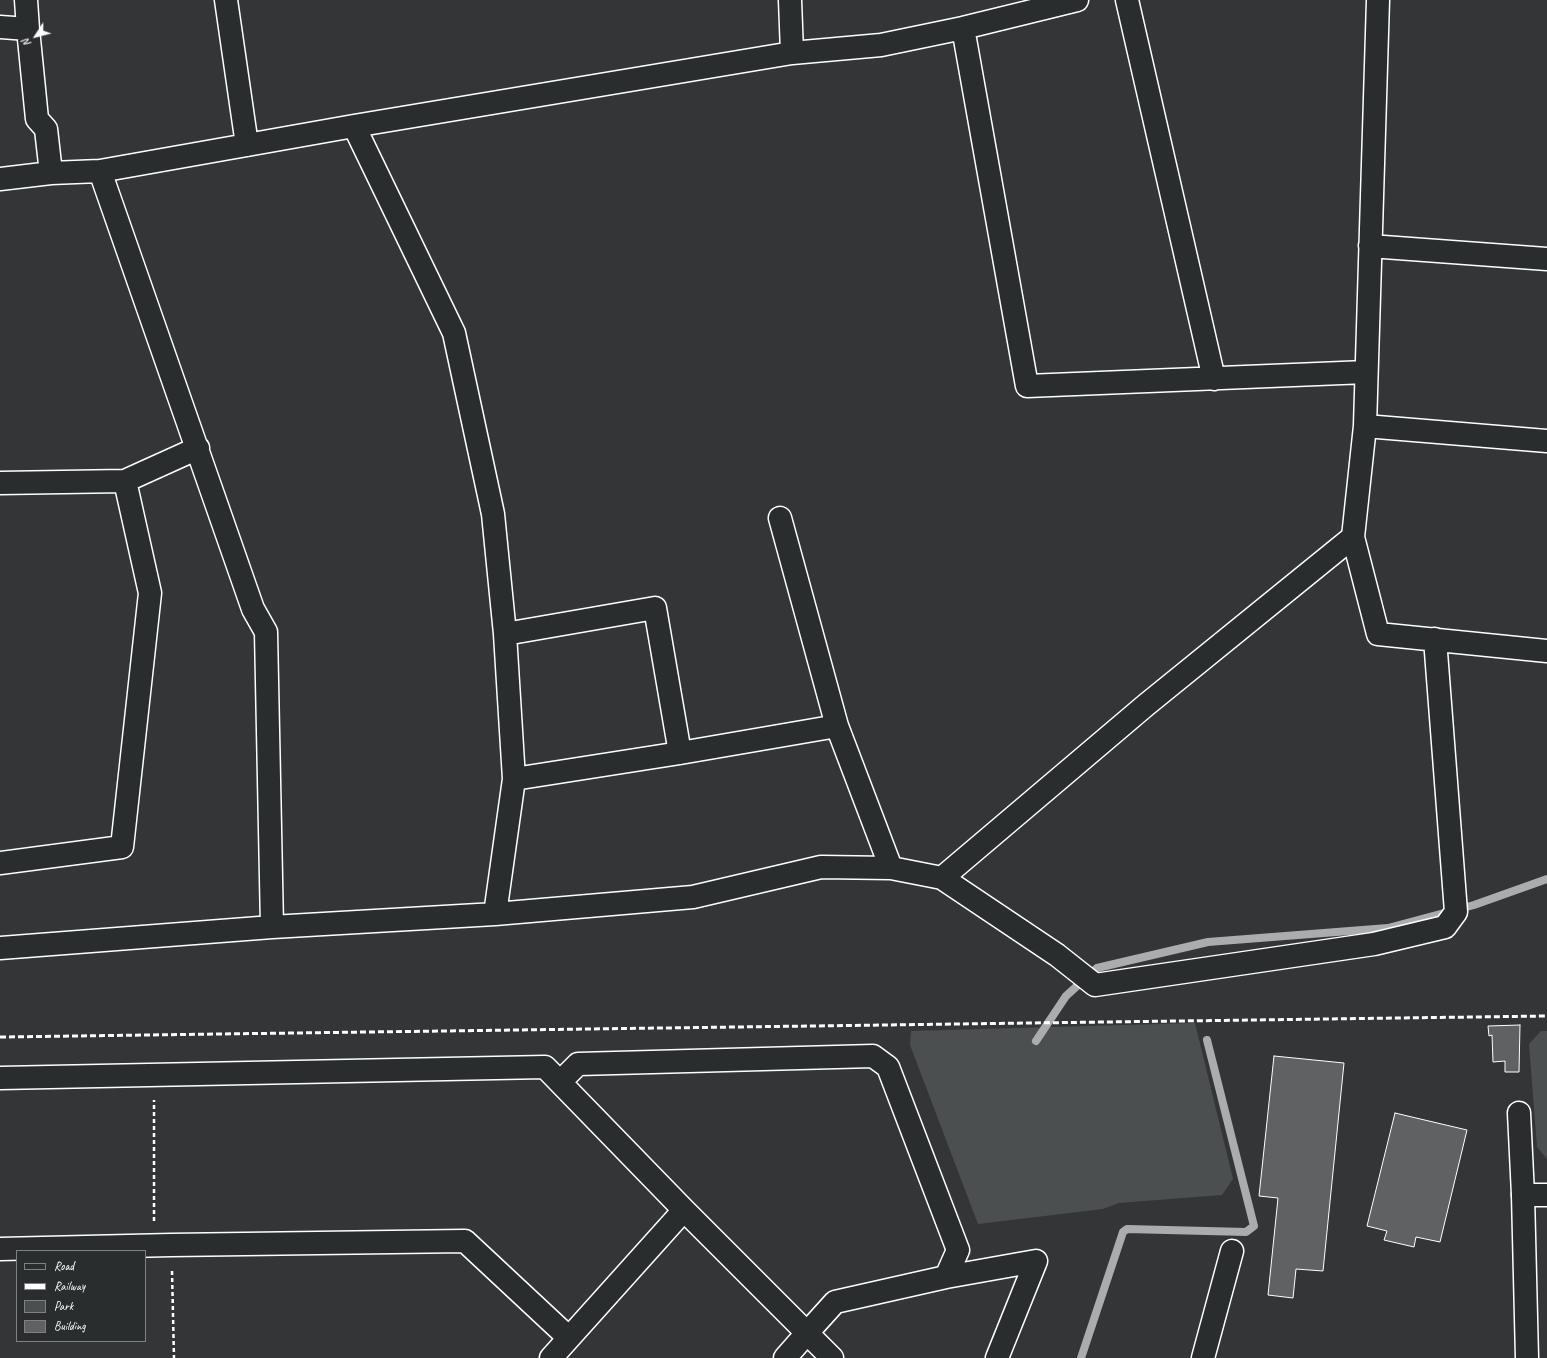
<!DOCTYPE html>
<style>
body{margin:0}
#map{position:relative;width:1547px;height:1358px;overflow:hidden;background:#333536;font-family:Caveat,sans-serif}
canvas{display:block}
.legend{position:absolute;left:16px;top:1250px;width:130px;height:92px;box-sizing:border-box;background:#2a2d2e;border:1px solid #7f8182;margin:0;padding:5px 7px;list-style:none;font-size:12px;color:#fff}
.legend li{display:flex;align-items:center;gap:8px;height:20px}
.legend b{width:20px;border:1px solid #7f8182}
.north{position:absolute;left:16px;top:16px;width:40px;height:40px;-webkit-text-stroke:3px #2a2d2e;paint-order:stroke;rotate:234deg;font-size:11px;font-weight:700;line-height:16px;text-align:center;color:#fff}
.north::after{content:'';display:block;margin:auto;width:14px;height:18px;background:#fff;clip-path:polygon(50% 0,100% 100%,50% 72%,0 100%)}
</style>
<div id="map">
<canvas width="1547" height="1358"></canvas>
<ul class="legend">
<li><b style="height:5px;background:#2a2d2e"></b>Road</li>
<li><b style="height:5px;background:#fff"></b>Railway</li>
<li><b style="height:11px;background:#4c4f50"></b>Park</li>
<li><b style="height:11px;background:#5f6162"></b>Building</li>
</ul>
<div class="north">N</div>
</div>
<script>
const context = document.querySelector('canvas').getContext('2d');
context.lineJoin = 'round';
function fill(path, color) { context.fillStyle = color; context.fill(path, 'evenodd'); }
const shape = rows => new Path2D(rows.map(r => 'M' + r).join(''));
function trace(path, color, width, dash) { context.strokeStyle = color; context.lineWidth = width; context.lineCap = dash ? 'butt' : 'round'; context.setLineDash(dash || []); context.stroke(path); }
fill(shape([
 [1195,1023,1233,1179,1222,1195,1119,1203,1103,1209,978,1224,910,1045,911,1031],
 [1541,1031,1547,1031,1547,1159,1537,1147,1529,1044]
]), '#4c4f50');
trace(shape([
 [1036,1041,1066,996,1097,968,1208,942,1388,928,1474,905,1547,879],
 [1081,1358,1123,1232,1127,1229,1246,1232,1254,1226,1207,1040]
]), '#abacad', 8);
const building = shape([
 [1520,1025,1519,1072,1505,1072,1505,1061,1493,1062,1492,1035,1489,1036,1488,1026,1520,1025],
 [1274,1056,1344,1063,1323,1271,1296,1269,1293,1298,1268,1295,1278,1198,1259,1196,1274,1056],
 [1395,1113,1467,1130,1440,1242,1416,1237,1414,1247,1384,1240,1387,1231,1367,1226,1395,1113]
]);
fill(building, '#5f6162');
trace(building, '#fff', 1);
const street = shape([
 [226,0,247,145],
 [790,0,792,53],
 [1127,0,1214,379],
 [0,27,28,29,26,0],
 [963,28,1027,386,1366,372],
 [28,29,37,119,46,129,51,173],
 [354,126,454,333,493,514,505,634,514,779,495,914],
 [100,171,253,609,266,632,272,927],
 [0,179,51,173,100,171,354,126,792,53,881,45,963,28,1077,0],
 [1370,246,1547,259],
 [1365,426,1547,441],
 [0,483,125,481,198,448],
 [780,518,837,726],
 [1353,537,1378,634,1547,651],
 [505,634,655,608,680,753],
 [514,779,680,753,837,726,891,868],
 [0,863,122,847,150,593,125,481],
 [942,878,1057,955,1095,985,1374,944,1445,927,1456,912,1435,639],
 [0,948,272,927,495,914,693,897,821,867,891,868,942,878,1146,705,1353,537,1365,426,1378,0],
 [0,1078,545,1067,684,1210,807,1333,835,1302,946,1277,958,1250,888,1067,873,1056,578,1064,560,1082],
 [1523,1195,1547,1195],
 [0,1249,171,1245,465,1241,569,1338],
 [946,1277,1036,1261,997,1358],
 [551,1358,684,1210],
 [1203,1358,1232,1251]
]);
const secondary = shape([
 [1519,1113,1523,1195,1527,1358],
 [785,1358,807,1333,832,1358]
]);
trace(street, '#fff', 25);
trace(secondary, '#fff', 25);
trace(shape([
 [154,1221,154,1100],
 [172,1271,174,1358]
]), '#fff', 2.5, [4, 3]);
trace(street, '#2a2d2e', 22);
trace(secondary, '#2a2d2e', 22);
trace(shape([
 [0,1037,1547,1016]
]), '#fff', 3, [6, 3]);
</script>
